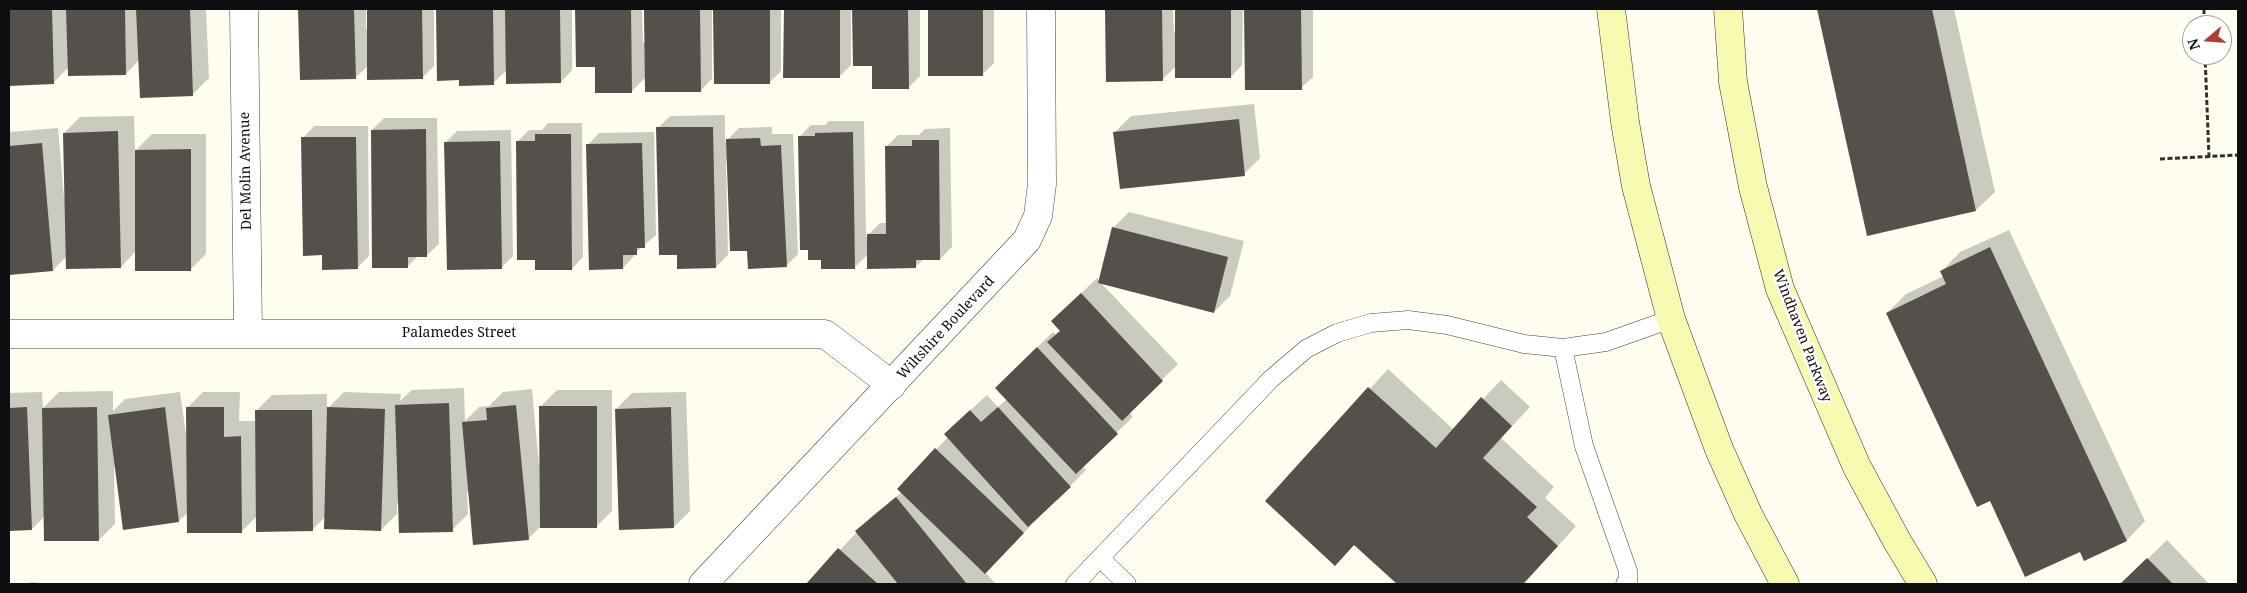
<!DOCTYPE html>
<style>
body{margin:0}
#map{position:relative;width:2247px;height:593px;overflow:hidden;background:#fefdef;font-family:"Noto Serif",serif}
canvas{display:block}
.frame{position:absolute;inset:0;border:10px solid #0e0e0e;pointer-events:none}
.north{position:absolute;left:2182px;top:15px;width:50px;height:50px;box-sizing:border-box;background:#fff;border:1px solid #9f9f9f;border-radius:50%;rotate:252deg;font-size:14px;font-weight:700;line-height:20px;text-align:center;color:#0e0e0e}
.north::after{content:'';display:block;margin:auto;width:18px;height:22px;background:#b33c30;clip-path:polygon(50% 0,100% 100%,50% 72%,0 100%)}
</style>
<div id="map">
<canvas width="2247" height="593"></canvas>
<div class="frame"></div>
<div class="north">N</div>
</div>
<script>
const context = document.querySelector('canvas').getContext('2d');
context.lineJoin = 'round';
function fill(path, color) { context.fillStyle = color; context.fill(path, 'evenodd'); }
const shape = rows => new Path2D(rows.map(r => 'M' + r).join(''));
function trace(path, color, width, dash) { context.strokeStyle = color; context.lineWidth = width; context.lineCap = dash ? 'butt' : 'round'; context.setLineDash(dash || []); context.stroke(path); }
function label(font, color, halo, rows, align = 'center') {
  context.font = font + ' "Noto Serif",serif'; context.lineWidth = 5; context.setLineDash([]); context.textBaseline = 'middle'; context.strokeStyle = halo; context.fillStyle = color; for (const [text, x, y, turn = 0] of rows) {
    context.save(); context.translate(x, y); context.rotate((+turn || 0) * Math.PI / 180); context.textAlign = isNaN(turn) ? turn : align; if (halo) context.strokeText(text, 0, 0); context.fillText(text, 0, 0); context.restore();
  }
}
fill(shape([
 [9,9,206,9,209,78,193,94,139,60,126,74,69,67,53,83,9,84],
 [299,9,366,9,366,29,368,29,368,9,434,9,434,66,422,78,369,65,355,78,301,79],
 [437,9,572,9,572,70,561,82,507,70,493,83,460,79,438,80],
 [576,9,642,9,643,43,645,43,645,9,712,9,712,79,700,91,646,77,632,91,596,66,577,66],
 [715,9,781,9,781,71,769,83,715,83],
 [785,9,920,9,920,76,908,88,873,65,854,10,851,10,851,65,839,77,785,76],
 [929,9,994,9,994,63,982,75,929,75],
 [1107,9,1173,9,1174,32,1176,32,1176,9,1243,9,1242,65,1231,77,1176,66,1162,80,1107,81],
 [1246,9,1313,9,1313,77,1301,88,1246,88],
 [1818,9,1954,9,1995,192,1976,210,1868,234],
 [1254,104,1260,158,1244,174,1115,132,1131,116],
 [725,115,725,142,739,128,772,127,772,134,793,134,798,254,786,266,728,161,726,161,728,255,716,267,679,254,658,128,670,116],
 [134,116,135,151,152,134,206,134,206,254,190,270,136,251,121,267,67,256,53,270,9,274,9,132,58,128,64,198,66,198,64,133,80,117],
 [384,118,437,118,439,244,427,255,418,256,407,267,372,130],
 [829,121,864,121,866,237,880,223,887,223,886,147,898,135,919,135,925,129,950,128,952,247,940,259,924,259,915,267,869,253,855,267,822,259,799,137,811,125,825,125],
 [548,123,582,123,583,257,572,269,536,259,517,142,529,130,542,130],
 [314,126,368,126,369,256,357,268,323,254,303,138],
 [511,130,513,256,501,268,445,143,457,131],
 [654,132,656,235,634,254,634,256,623,268,588,145,599,133],
 [1129,212,1244,241,1230,296,1214,312,1101,283,1178,364,1129,412,1133,417,1082,466,1086,470,985,572,995,583,808,584,873,515,902,492,899,489,948,437,962,418,987,395,998,407,1007,399,1012,372,1053,332,1056,335,1061,330,1068,306,1097,278,1100,281,1113,228],
 [2009,230,2145,521,2127,540,2085,559,2080,550,1990,500,1887,313,1906,294,1944,276,1942,271,1960,252],
 [1388,369,1454,430,1501,380,1530,407,1501,438,1554,487,1545,498,1576,526,1524,584,1399,584,1355,544,1335,564,1267,501],
 [464,388,465,421,479,407,489,406,503,392,532,389,539,465,541,464,541,406,557,390,612,390,612,511,596,527,540,527,528,539,470,491,467,492,468,514,452,530,397,503,397,514,381,530,325,517,312,530,257,516,241,532,188,512,179,521,116,466,114,466,115,524,99,540,45,516,32,529,9,530,9,393,42,392,43,408,59,392,113,391,113,411,125,399,180,392,186,434,187,434,187,408,203,392,240,392,239,421,256,421,256,411,272,395,327,394,327,409,344,392,401,394,400,401,412,390],
 [686,392,690,511,674,527,616,409,632,393],
 [2167,540,2209,584,2122,584,2123,583],
 [30,582,51,584,28,584]
]), '#0003');
fill(shape([
 [9,9,52,9,54,84,9,86],
 [66,9,125,9,126,75,68,76],
 [136,9,190,9,193,96,140,98],
 [298,9,354,9,356,79,300,80],
 [367,9,422,9,423,79,367,80],
 [436,9,493,9,494,85,459,86,459,80,437,81],
 [505,9,560,9,561,83,506,84],
 [575,9,631,9,632,93,595,93,595,67,576,67],
 [644,9,700,9,701,92,645,92],
 [713,9,770,9,770,84,714,84],
 [784,9,840,9,840,78,783,78],
 [852,9,908,9,909,89,872,89,872,66,853,66],
 [928,9,983,9,983,76,928,76],
 [1105,9,1162,9,1163,81,1106,82],
 [1175,9,1231,9,1231,78,1175,78],
 [1244,9,1301,9,1302,90,1245,90],
 [1817,9,1932,9,1976,211,1867,236],
 [1239,119,1245,176,1120,189,1113,132],
 [656,127,713,127,716,268,677,269,677,255,659,255],
 [426,129,427,257,408,257,408,268,372,268,371,130],
 [118,131,121,268,66,269,63,133],
 [853,132,855,269,821,269,821,260,808,260,808,250,800,250,798,136,815,136,815,133],
 [535,134,571,134,572,270,535,270,535,260,517,260,516,141,535,141],
 [301,137,356,137,358,269,322,270,322,255,303,256],
 [760,138,761,146,781,145,787,267,748,269,747,251,730,251,726,139],
 [912,140,939,140,940,260,916,260,916,268,867,269,867,234,886,234,885,146,912,146],
 [500,141,502,269,447,270,444,142],
 [42,143,53,271,9,275,9,146],
 [642,143,645,248,637,248,637,255,623,255,623,269,589,270,586,144],
 [191,149,191,271,135,271,135,150],
 [1112,227,1228,257,1214,313,1098,283],
 [1990,247,2127,541,2084,561,2080,552,2025,577,1990,501,1977,507,1886,313,1946,284,1940,271],
 [1081,293,1163,381,1122,421,1047,342,1060,331,1051,321],
 [1037,347,1118,434,1076,474,995,388],
 [1368,387,1436,448,1481,397,1512,426,1483,458,1537,507,1527,517,1558,546,1523,584,1397,584,1354,545,1335,566,1265,501],
 [449,403,453,532,399,533,395,405],
 [516,405,529,540,473,545,462,422,487,420,486,408],
 [539,406,597,406,597,528,540,528],
 [27,407,32,530,9,531,9,408],
 [97,407,99,541,44,541,42,408],
 [165,407,179,522,123,530,108,415],
 [186,407,224,407,224,437,241,436,242,533,187,533],
 [327,407,385,409,381,531,324,529],
 [671,407,674,528,619,530,615,409],
 [998,407,1071,487,1028,527,944,434,970,410,981,422],
 [255,410,312,410,313,531,256,532],
 [935,448,1024,533,985,574,897,489],
 [896,497,967,584,898,584,855,531],
 [838,548,878,584,806,584],
 [2147,558,2173,584,2120,584]
]), '#55504b');
const lane = shape([
 [1563,348,1584,446,1628,571,1628,582,1625,584],
 [1100,558,1127,584],
 [1075,584,1271,379,1306,349,1337,333,1371,323,1408,320,1447,325,1524,344,1563,348,1606,342,1671,319]
]);
const street = shape([
 [244,9,248,333],
 [9,334,825,334,892,385],
 [703,584,1027,240,1038,216,1042,184,1041,9]
]);
const secondary = shape([
 [1611,9,1625,122,1636,186,1671,319,1719,449,1748,514,1785,584],
 [1728,9,1733,82,1753,187,1780,289,1857,467,1897,541,1923,584]
]);
trace(lane, '#414141', 19);
trace(street, '#414141', 29);
trace(secondary, '#303030', 29);
trace(shape([
 [2204,9,2204,25],
 [2205,55,2209,157],
 [2160,159,2238,155]
]), '#303030', 3, [5, 2.5]);
trace(lane, '#fff', 18);
trace(street, '#fff', 28);
trace(secondary, '#f7f9b0', 28);
label('14px', '#0e0e0e', '#fff', [
 ["Del Molin Avenue",246,171,-91],
 ["Wiltshire Boulevard",946,328,-47],
 ["Palamedes Street",459,333],
 ["Windhaven Parkway",1802,336,69]
]);
</script>
